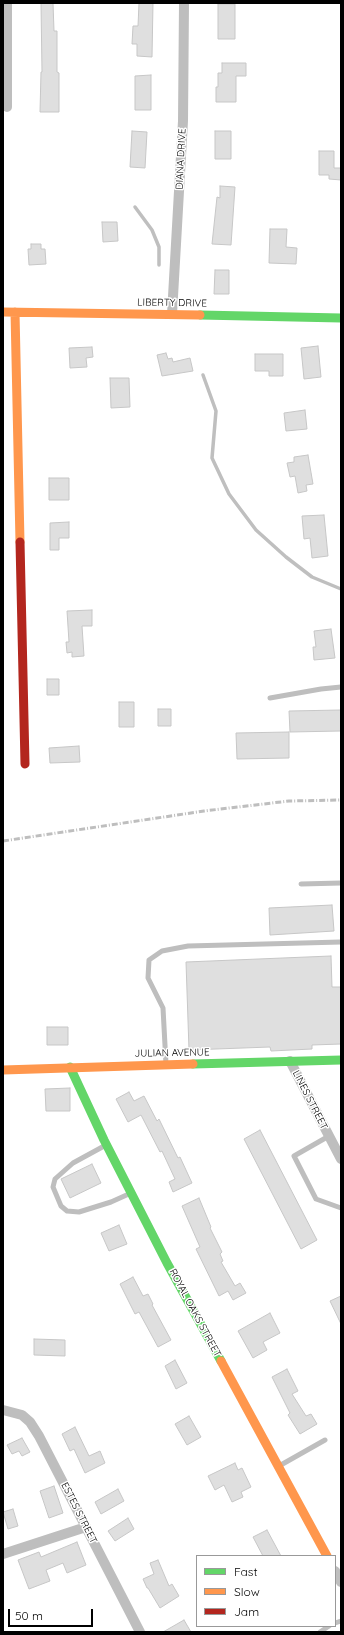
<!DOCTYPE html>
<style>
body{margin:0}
#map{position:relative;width:344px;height:1635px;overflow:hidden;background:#fff;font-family:Quicksand,sans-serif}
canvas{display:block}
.frame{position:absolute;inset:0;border:4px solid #000;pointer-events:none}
.legend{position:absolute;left:196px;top:1555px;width:140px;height:72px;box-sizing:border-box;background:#fff;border:1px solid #999;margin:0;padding:5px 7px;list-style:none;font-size:12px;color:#000}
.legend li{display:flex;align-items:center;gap:8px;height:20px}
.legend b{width:20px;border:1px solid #999}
.scale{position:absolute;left:8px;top:1609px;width:85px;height:18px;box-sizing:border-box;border:2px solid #000;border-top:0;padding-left:5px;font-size:12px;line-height:14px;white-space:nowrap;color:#000;-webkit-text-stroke:3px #fff;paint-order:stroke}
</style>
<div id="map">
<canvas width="344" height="1635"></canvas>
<div class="frame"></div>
<ul class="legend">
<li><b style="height:5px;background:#63d668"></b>Fast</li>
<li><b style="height:5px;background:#ff974d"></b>Slow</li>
<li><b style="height:5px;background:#b3261e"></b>Jam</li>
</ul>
<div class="scale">50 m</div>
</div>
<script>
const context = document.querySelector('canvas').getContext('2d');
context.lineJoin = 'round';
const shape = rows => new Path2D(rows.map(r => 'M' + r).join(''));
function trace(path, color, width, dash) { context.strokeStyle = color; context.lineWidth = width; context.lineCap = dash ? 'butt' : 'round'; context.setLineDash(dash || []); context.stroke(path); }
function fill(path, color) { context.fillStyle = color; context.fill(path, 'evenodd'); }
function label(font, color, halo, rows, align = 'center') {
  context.font = font + ' Quicksand,sans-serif'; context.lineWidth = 3; context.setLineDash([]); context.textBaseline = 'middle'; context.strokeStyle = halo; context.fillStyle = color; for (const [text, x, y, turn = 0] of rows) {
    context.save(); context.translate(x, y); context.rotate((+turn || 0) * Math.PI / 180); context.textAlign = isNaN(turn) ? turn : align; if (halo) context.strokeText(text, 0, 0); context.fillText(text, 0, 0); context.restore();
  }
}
trace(shape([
 [135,207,152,230,159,247,159,265],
 [203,375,216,411,212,458,229,494,256,530,286,557,312,577,341,589]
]), '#bfbfbf', 3.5);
const building = shape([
 [41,3,53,3,54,31,57,31,57,72,59,73,59,112,40,112,41,72,42,72,41,3],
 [139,3,153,3,152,57,137,56,137,44,132,44,133,26,138,26,139,3],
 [218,4,235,4,235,39,218,39,218,4],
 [222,63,246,63,246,76,236,76,236,102,216,102,216,87,218,87,218,73,222,73,222,63],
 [151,75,151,110,135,110,135,76,151,75],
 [132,131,147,132,145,168,130,167,132,131],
 [215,131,231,131,231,159,215,159,215,131],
 [319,151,334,151,334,168,341,168,341,180,329,179,329,175,319,175,319,151],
 [220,186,235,187,231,245,212,244,217,197,220,198,220,186],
 [102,222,117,222,118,241,103,242,102,222],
 [270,229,287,229,286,247,297,248,296,264,269,263,270,229],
 [31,244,41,244,41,249,45,249,46,264,29,265,28,249,31,249,31,244],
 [215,270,229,270,229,294,214,294,215,270],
 [318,346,321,377,304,379,301,348,318,346],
 [92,347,93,357,86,358,87,367,70,368,69,348,92,347],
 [166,353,168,359,172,358,173,362,190,358,193,371,162,376,157,355,166,353],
 [255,354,283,354,283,376,269,376,269,371,255,371,255,354],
 [110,378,129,378,130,407,111,408,110,378],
 [305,410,307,429,286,431,284,413,305,410],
 [308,455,313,484,306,485,307,491,298,493,295,476,290,477,287,463,294,462,294,457,308,455],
 [49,478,69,478,69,500,49,500,49,478],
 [324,515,328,556,312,558,310,538,304,539,302,516,324,515],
 [69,522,69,538,59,538,59,550,50,550,50,523,69,522],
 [92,610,92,626,82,626,84,656,72,657,72,652,67,653,66,642,69,642,67,611,92,610],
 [331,629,335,658,314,660,313,647,316,647,314,631,331,629],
 [47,679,59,679,59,695,47,695,47,679],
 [119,702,134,702,134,727,119,727,119,702],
 [158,709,171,709,171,726,158,726,158,709],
 [341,710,341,731,290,732,289,711,341,710],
 [289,732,289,758,237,759,236,733,289,732],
 [79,746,80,762,50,763,49,748,79,746],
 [332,905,334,931,270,935,269,908,332,905],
 [331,956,332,987,341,987,341,1044,312,1045,312,1049,271,1051,270,1047,189,1050,186,962,331,956],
 [47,1027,68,1027,68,1045,47,1045,47,1027],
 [70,1088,70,1111,46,1111,45,1089,70,1088],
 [129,1092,134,1101,144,1096,157,1121,159,1119,178,1158,180,1157,192,1183,173,1192,169,1182,175,1179,162,1151,160,1152,141,1115,128,1122,116,1099,129,1092],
 [260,1130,317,1240,301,1249,244,1139,260,1130],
 [92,1164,101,1183,70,1198,61,1179,92,1164],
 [199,1198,211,1227,210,1228,222,1252,220,1254,223,1261,221,1262,235,1286,240,1283,246,1293,233,1300,228,1291,219,1296,196,1249,200,1247,182,1206,199,1198],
 [119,1225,127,1244,109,1251,101,1233,119,1225],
 [133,1277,143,1296,148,1294,153,1304,152,1305,171,1340,158,1347,139,1312,135,1314,120,1284,133,1277],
 [341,1296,341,1324,330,1301,341,1296],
 [270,1313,280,1333,263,1342,267,1350,253,1358,238,1331,270,1313],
 [34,1339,65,1340,65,1356,34,1355,34,1339],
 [175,1360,187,1383,176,1389,165,1366,175,1360],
 [287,1369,298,1391,292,1394,306,1416,311,1414,317,1424,300,1434,288,1415,290,1413,272,1377,287,1369],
 [189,1416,201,1437,187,1445,175,1424,189,1416],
 [75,1427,89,1456,100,1451,105,1463,85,1473,74,1449,70,1451,62,1434,75,1427],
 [22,1438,30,1452,22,1456,19,1451,12,1454,7,1445,22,1438],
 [235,1463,238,1470,242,1468,251,1487,241,1492,243,1497,232,1502,224,1485,215,1490,208,1476,235,1463],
 [54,1486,63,1513,49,1518,40,1491,54,1486],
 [118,1489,124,1501,101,1514,95,1502,118,1489],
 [13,1509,18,1526,8,1529,3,1512,13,1509],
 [128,1518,134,1529,115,1541,108,1531,128,1518],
 [267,1530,281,1556,263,1556,253,1537,267,1530],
 [77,1542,86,1565,67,1573,63,1563,46,1570,50,1581,29,1589,18,1560,39,1552,41,1557,77,1542],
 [158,1560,169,1586,172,1584,179,1596,160,1608,148,1588,147,1588,143,1579,154,1574,150,1563,158,1560],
 [184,1620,191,1632,163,1632,184,1620]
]);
fill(building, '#dfdfdf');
trace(building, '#c7c7c7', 1);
trace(shape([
 [270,698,321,689,341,687],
 [301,884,341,883],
 [166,1064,163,1008,148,978,149,960,162,951,188,946,341,942],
 [329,1136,294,1156,316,1199,341,1208],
 [106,1145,73,1163,55,1179,53,1187,61,1206,67,1211,79,1212,111,1202,131,1193],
 [279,1466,325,1440],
 [335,1623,341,1621],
 [320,1632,329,1626]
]), '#bebebe', 5);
trace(shape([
 [7,107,7,3],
 [172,314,183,121,184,3],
 [290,1061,341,1159],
 [3,1410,22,1415,30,1422,39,1436,140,1632],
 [3,1554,86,1527],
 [335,1571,341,1582]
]), '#bebebe', 10);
trace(shape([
 [200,315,341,318],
 [193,1064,341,1060],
 [70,1067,104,1140,167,1263,221,1361]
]), '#63d668', 9);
trace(shape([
 [3,312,200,315],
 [15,312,20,542],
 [3,1070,193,1064],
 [221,1361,327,1556]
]), '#ff974d', 9);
trace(shape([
 [20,542,25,764]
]), '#b3261e', 9);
trace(shape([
 [3,841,204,811,289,801,341,800]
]), '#bebebe', 3, [6, 2, 1, 2]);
label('10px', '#000', '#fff', [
 ["DIANA DRIVE",181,159,-87],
 ["LIBERTY DRIVE",172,303,1],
 ["JULIAN AVENUE",172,1053,-1],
 ["LINES STREET",310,1100,63],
 ["ROYAL OAKS STREET",195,1313,62],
 ["ESTES STREET",79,1513,63]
]);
</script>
